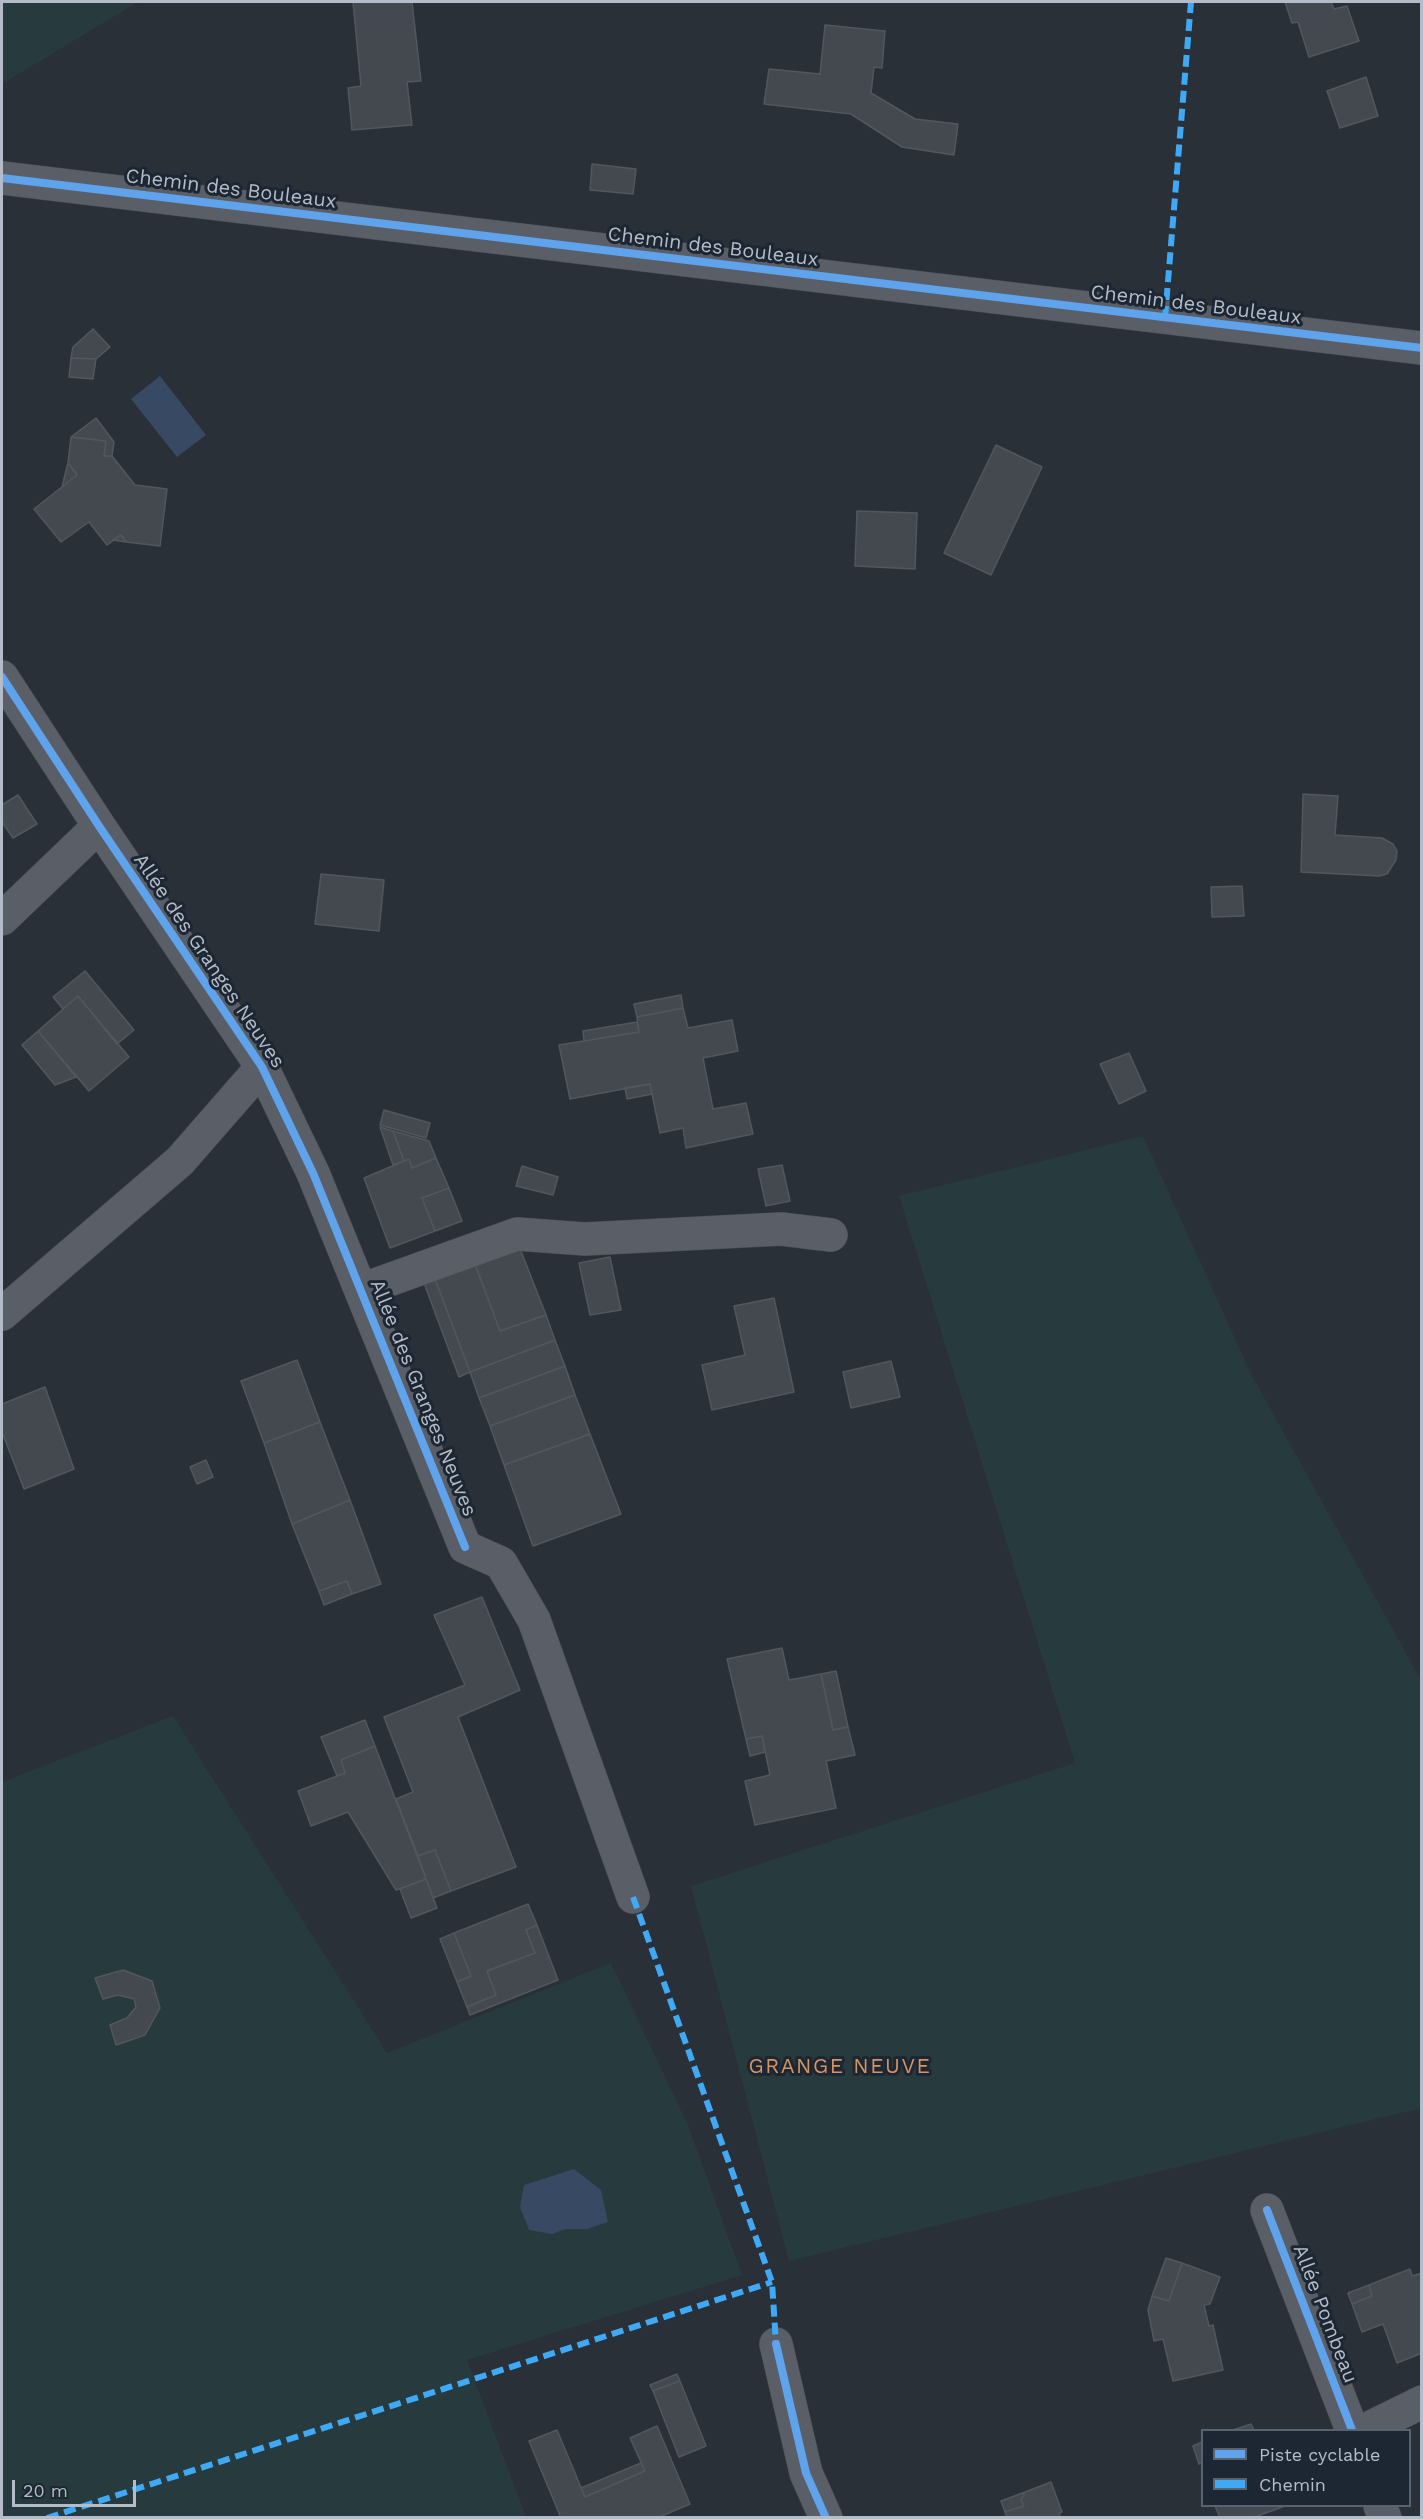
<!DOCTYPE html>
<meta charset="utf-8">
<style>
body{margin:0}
#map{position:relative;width:1423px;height:2519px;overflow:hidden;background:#2a3038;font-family:"Work Sans",sans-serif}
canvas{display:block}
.frame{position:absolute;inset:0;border:3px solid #b4bcc9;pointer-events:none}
.legend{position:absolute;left:1201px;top:2429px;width:210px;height:78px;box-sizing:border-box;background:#1d2633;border:2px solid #59626f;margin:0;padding:8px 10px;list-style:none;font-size:18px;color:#b4bcc9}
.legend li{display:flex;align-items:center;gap:12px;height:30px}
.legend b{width:30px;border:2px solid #59626f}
.scale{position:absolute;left:12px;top:2480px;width:124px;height:27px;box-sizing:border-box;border:3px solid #b4bcc9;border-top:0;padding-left:8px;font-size:18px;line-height:21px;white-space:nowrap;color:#b4bcc9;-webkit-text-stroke:4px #1d2633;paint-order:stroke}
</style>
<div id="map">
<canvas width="1423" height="2519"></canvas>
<div class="frame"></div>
<ul class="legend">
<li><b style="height:8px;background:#60a3ed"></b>Piste cyclable</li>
<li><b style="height:8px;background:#3fa9f5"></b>Chemin</li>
</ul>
<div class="scale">20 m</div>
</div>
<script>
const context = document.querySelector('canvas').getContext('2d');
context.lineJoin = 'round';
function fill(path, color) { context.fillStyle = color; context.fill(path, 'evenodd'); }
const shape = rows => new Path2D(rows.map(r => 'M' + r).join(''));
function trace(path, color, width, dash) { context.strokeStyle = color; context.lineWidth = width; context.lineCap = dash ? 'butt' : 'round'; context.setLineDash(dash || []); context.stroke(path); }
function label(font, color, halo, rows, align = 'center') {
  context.font = font + ' "Work Sans",sans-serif'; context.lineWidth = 6; context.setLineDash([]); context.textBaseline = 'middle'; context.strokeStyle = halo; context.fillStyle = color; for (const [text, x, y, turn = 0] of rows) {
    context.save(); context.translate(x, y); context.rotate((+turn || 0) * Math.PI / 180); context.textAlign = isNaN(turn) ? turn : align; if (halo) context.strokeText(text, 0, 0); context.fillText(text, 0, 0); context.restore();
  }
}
fill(shape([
 [2,2,138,2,2,84],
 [1143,1136,1251,1374,1421,1680,1421,2108,789,2261,691,1886,1075,1763,899,1196],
 [173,1716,387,2053,611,1963,688,2125,742,2275,467,2360,526,2517,2,2518,2,1782]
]), '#273a3e');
fill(shape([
 [160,376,206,435,177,457,131,399],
 [574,2169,601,2190,608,2222,587,2229,566,2229,552,2234,529,2230,520,2207,524,2185]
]), '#384963');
const building = shape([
 [353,2,412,2,421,81,407,82,412,125,352,130,348,88,361,86,353,2],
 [1285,2,1331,2,1334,9,1347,6,1359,41,1309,57,1298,22,1292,23,1285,2],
 [825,25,885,31,882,68,874,67,871,93,915,119,958,124,954,155,902,147,851,114,764,104,769,69,820,74,825,25],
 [1366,77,1378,116,1340,128,1327,91,1366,77],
 [592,164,636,169,633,194,590,190,592,164],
 [93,329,110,347,96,359,71,358,73,347,93,329],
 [71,358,96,359,93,379,69,377,71,358],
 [96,418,114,442,112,456,104,456,106,441,71,437,96,418],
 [71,437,106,441,104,456,112,456,135,485,167,489,160,546,126,542,121,535,107,545,89,522,61,542,34,509,77,475,68,463,71,437],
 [996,445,1042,467,991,575,944,553,996,445],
 [68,463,77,475,62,487,68,463],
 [857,511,917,513,915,569,855,566,857,511],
 [121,535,126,542,113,540,121,535],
 [1303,794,1338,796,1335,835,1382,838,1393,844,1397,851,1396,860,1387,874,1379,876,1301,872,1303,794],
 [18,795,37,824,13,838,2,822,2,805,18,795],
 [321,874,384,880,379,931,315,924,321,874],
 [1242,886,1244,916,1212,917,1211,887,1242,886],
 [85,971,134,1030,117,1044,78,996,63,1009,53,997,85,971],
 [681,995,683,1008,637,1017,634,1004,681,995],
 [78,996,129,1057,89,1091,38,1031,78,996],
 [683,1008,688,1028,732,1020,738,1051,703,1058,713,1109,746,1103,753,1134,686,1148,683,1128,660,1133,650,1084,570,1099,559,1045,639,1032,637,1017,683,1008],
 [637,1022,639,1032,584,1041,583,1031,637,1022],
 [38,1031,76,1077,55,1085,22,1045,38,1031],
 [1129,1053,1146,1091,1119,1104,1100,1064,1129,1053],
 [650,1084,652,1094,627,1099,625,1088,650,1084],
 [384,1110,430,1123,426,1138,380,1125,384,1110],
 [380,1127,393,1131,404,1161,393,1165,380,1127],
 [393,1131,429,1141,436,1158,412,1168,409,1159,404,1161,393,1131],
 [436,1158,449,1188,422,1198,435,1231,390,1248,364,1178,409,1159,412,1168,436,1158],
 [782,1165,790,1201,766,1206,758,1169,782,1165],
 [522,1166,558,1177,553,1195,516,1186,522,1166],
 [449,1188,462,1221,435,1231,422,1198,449,1188],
 [519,1246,546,1315,500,1331,475,1264,519,1246],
 [610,1257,621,1310,590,1315,579,1263,610,1257],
 [475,1264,500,1331,546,1315,555,1340,470,1372,435,1279,475,1264],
 [435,1279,470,1372,459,1377,424,1283,435,1279],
 [774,1298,794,1392,712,1410,702,1365,745,1355,734,1306,774,1298],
 [555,1340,565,1366,479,1398,470,1372,555,1340],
 [297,1360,320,1422,264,1443,241,1381,297,1360],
 [891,1361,900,1397,851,1408,843,1372,891,1361],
 [565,1366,575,1395,490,1426,479,1398,565,1366],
 [45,1387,74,1469,24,1489,2,1432,2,1404,45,1387],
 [575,1395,590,1434,504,1465,490,1426,575,1395],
 [320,1422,350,1500,292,1524,264,1443,320,1422],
 [590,1434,621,1514,533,1546,504,1465,590,1434],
 [206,1460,213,1477,197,1484,190,1467,206,1460],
 [350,1500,381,1584,352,1594,347,1581,319,1591,292,1524,350,1500],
 [347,1581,352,1594,324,1605,319,1591,347,1581],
 [482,1597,520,1690,458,1717,516,1867,451,1891,435,1850,418,1856,396,1799,413,1792,384,1717,465,1685,434,1615,482,1597],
 [782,1648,789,1680,821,1674,833,1730,848,1727,855,1755,826,1761,836,1808,755,1825,745,1781,770,1775,762,1736,746,1739,727,1659,782,1648],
 [836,1671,848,1727,833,1730,821,1674,836,1671],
 [365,1720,375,1746,341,1760,345,1773,337,1776,321,1737,365,1720],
 [762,1736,765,1752,750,1756,746,1739,762,1736],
 [375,1746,426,1879,396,1890,348,1812,311,1826,298,1791,345,1773,341,1760,375,1746],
 [435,1850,451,1891,433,1898,418,1856,435,1850],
 [426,1879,437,1908,411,1918,400,1889,426,1879],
 [528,1904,537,1925,526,1930,535,1953,487,1971,496,1995,467,2007,457,1982,471,1976,454,1933,528,1904],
 [537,1925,558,1980,470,2015,467,2007,496,1995,487,1971,535,1953,526,1930,537,1925],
 [454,1933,471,1976,457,1982,440,1939,454,1933],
 [123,1970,152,1981,160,2008,145,2035,116,2045,110,2025,127,2018,136,2007,134,1999,118,1995,103,1999,95,1978,123,1970],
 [1166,2258,1182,2263,1169,2301,1152,2296,1166,2258],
 [1182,2263,1220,2277,1210,2304,1204,2305,1209,2326,1213,2325,1223,2370,1173,2381,1163,2339,1154,2341,1148,2310,1152,2296,1169,2301,1182,2263],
 [1410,2269,1412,2276,1422,2273,1422,2353,1397,2363,1383,2324,1362,2332,1352,2304,1372,2296,1369,2285,1410,2269],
 [1369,2285,1372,2296,1352,2304,1348,2293,1369,2285],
 [677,2374,680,2381,653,2391,650,2385,677,2374],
 [680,2381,706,2446,679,2457,653,2391,680,2381],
 [1251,2424,1254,2430,1233,2430,1251,2424],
 [657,2426,690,2504,657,2518,561,2518,529,2441,557,2430,585,2497,645,2471,630,2438,657,2426],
 [1202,2442,1202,2463,1199,2464,1193,2446,1202,2442],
 [641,2463,645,2471,585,2497,581,2488,641,2463],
 [1051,2482,1062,2512,1059,2513,1061,2518,1007,2518,1005,2512,1024,2506,1021,2500,1025,2492,1051,2482],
 [1025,2492,1021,2500,1024,2506,1005,2512,1001,2501,1025,2492],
 [1215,2506,1285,2506,1252,2518,1220,2518,1215,2506]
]);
fill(building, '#444950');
trace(building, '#52575f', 1.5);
const minor = shape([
 [2,178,1422,348],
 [2,677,99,826,262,1067,313,1173,465,1547,501,1563,534,1620,633,1897],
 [2,919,99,826],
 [361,1290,517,1234,585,1239,781,1229,831,1235],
 [2,1314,180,1161,262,1067],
 [1267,2210,1352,2430],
 [776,2344,806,2473,826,2518],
 [1365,2430,1422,2402],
 [1380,2506,1385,2518]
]);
trace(minor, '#484c53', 34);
trace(minor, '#5a5e66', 33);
trace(shape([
 [1165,318,1191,2],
 [633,1897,772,2282,776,2344],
 [47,2518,772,2282]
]), '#3fa9f5', 6, [12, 6]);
trace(shape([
 [2,178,1422,348],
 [2,677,99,826,262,1067,313,1173,465,1547],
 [1267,2210,1352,2430],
 [776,2344,806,2473,826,2518]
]), '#60a3ed', 8);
label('20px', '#b4bcc9', '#1d2633', [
 ["Chemin des Bouleaux",231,189,7],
 ["Chemin des Bouleaux",713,247,7],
 ["Chemin des Bouleaux",1196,305,7],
 ["Allée des Granges Neuves",209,961,56],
 ["Allée des Granges Neuves",423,1398,68],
 ["Allée Pombeau",1325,2314,69]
]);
context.letterSpacing = '1.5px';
label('21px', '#d59563', '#1d2633', [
 ["GRANGE NEUVE",840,2067]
]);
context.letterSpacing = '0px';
</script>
